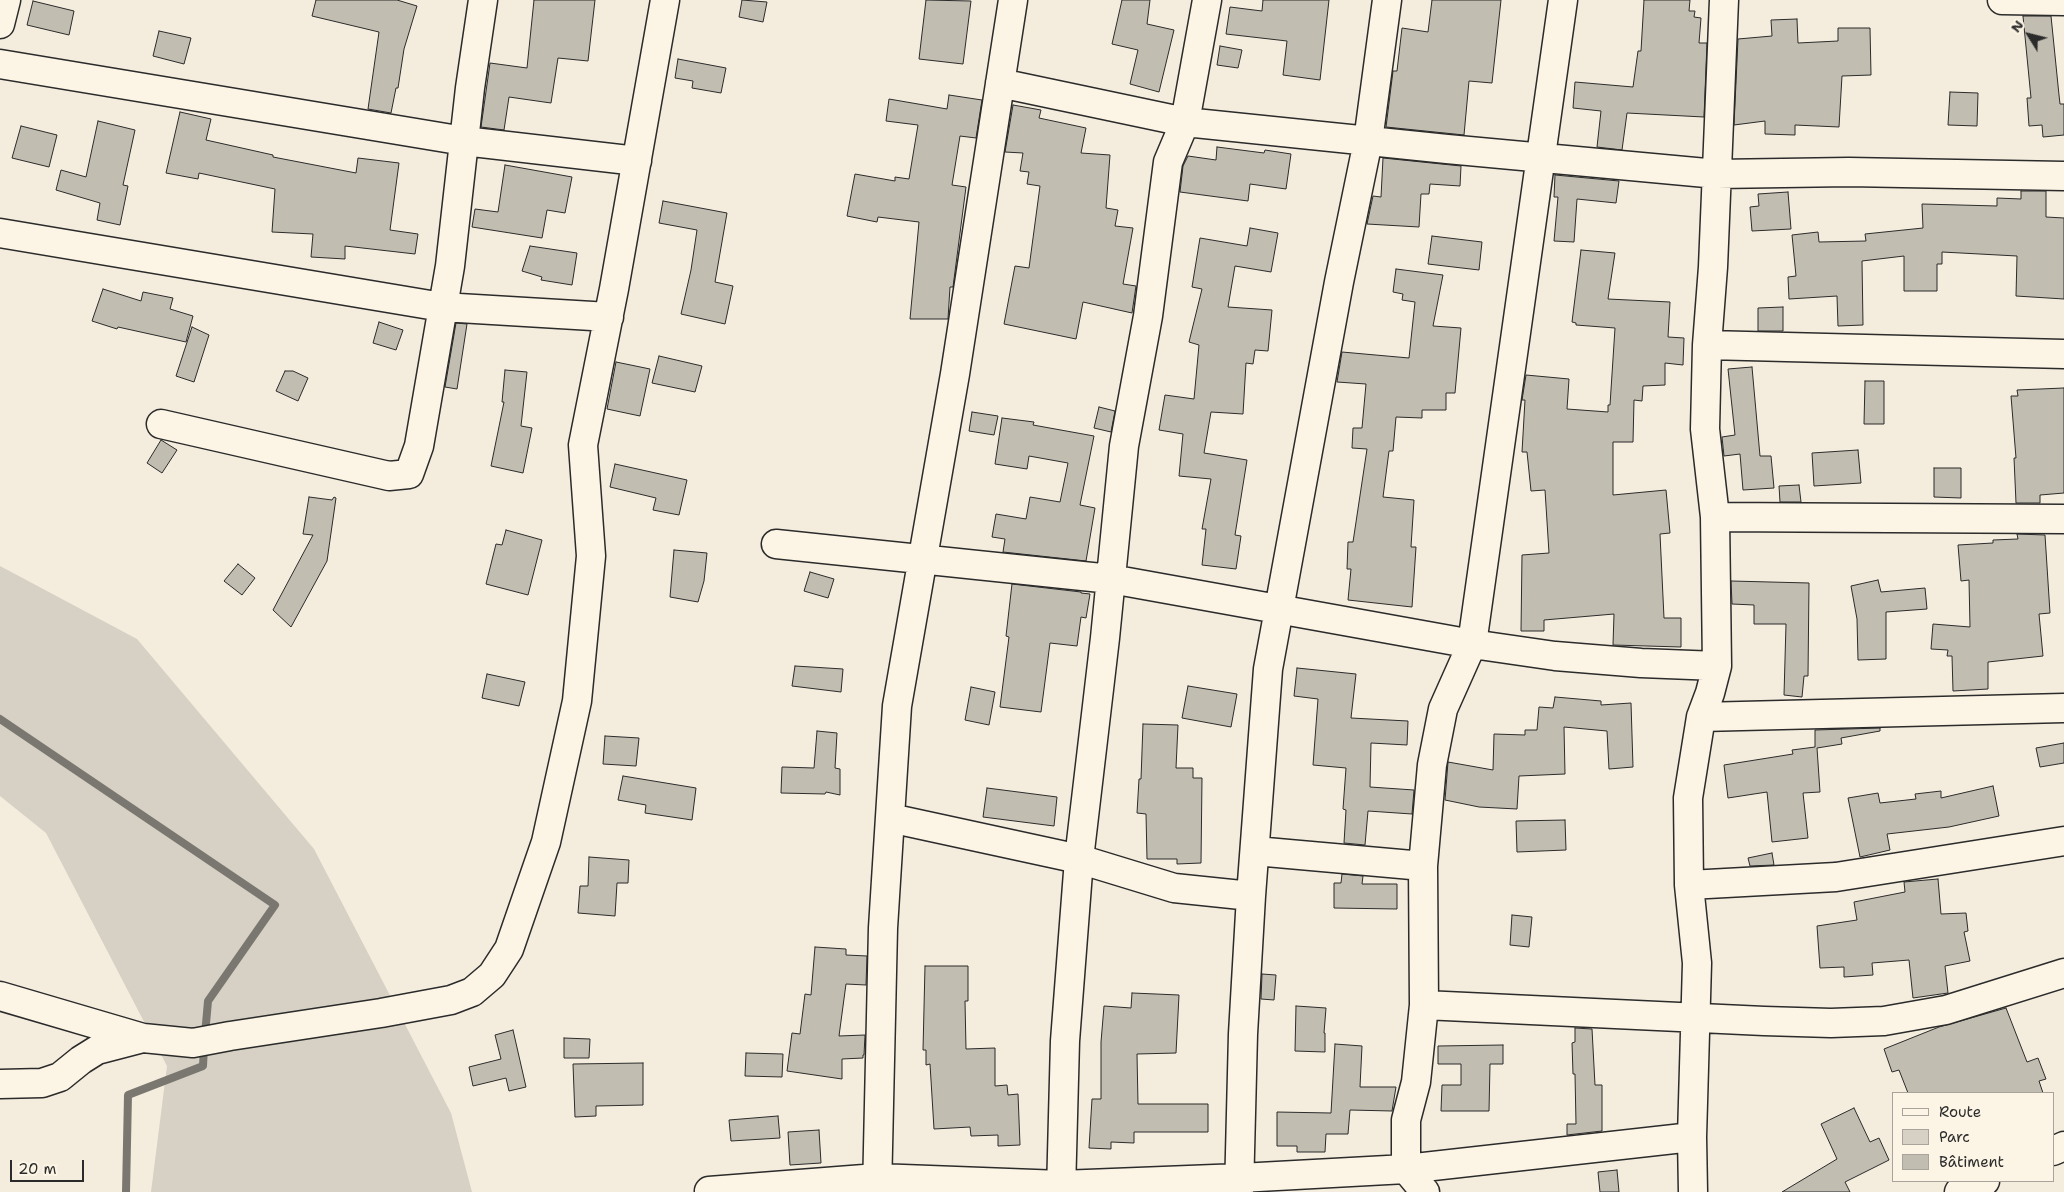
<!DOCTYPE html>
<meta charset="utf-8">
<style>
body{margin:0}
#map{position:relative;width:2064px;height:1192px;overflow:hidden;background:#f4edde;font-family:"Shantell Sans",sans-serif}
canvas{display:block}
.legend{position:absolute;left:1892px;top:1092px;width:162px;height:90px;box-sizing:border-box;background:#fcf5e5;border:1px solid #a8a49b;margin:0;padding:6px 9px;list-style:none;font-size:15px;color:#2b2b2b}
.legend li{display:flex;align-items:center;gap:10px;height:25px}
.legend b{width:25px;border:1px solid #a8a49b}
.north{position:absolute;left:2004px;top:10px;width:50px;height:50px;-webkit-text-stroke:4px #fcf5e5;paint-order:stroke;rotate:306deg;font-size:14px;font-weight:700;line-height:20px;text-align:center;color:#2b2b2b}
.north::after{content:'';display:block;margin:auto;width:18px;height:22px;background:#2b2b2b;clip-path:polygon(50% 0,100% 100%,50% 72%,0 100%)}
.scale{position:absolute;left:10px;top:1160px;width:74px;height:22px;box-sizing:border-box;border:2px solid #2b2b2b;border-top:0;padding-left:6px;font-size:15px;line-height:18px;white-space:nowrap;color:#2b2b2b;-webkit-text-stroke:4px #fcf5e5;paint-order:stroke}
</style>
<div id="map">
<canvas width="2064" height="1192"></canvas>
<ul class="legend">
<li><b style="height:6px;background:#fcf5e5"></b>Route</li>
<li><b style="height:14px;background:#d6d1c4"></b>Parc</li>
<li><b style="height:14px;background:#c2bdb1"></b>Bâtiment</li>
</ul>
<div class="north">N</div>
<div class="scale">20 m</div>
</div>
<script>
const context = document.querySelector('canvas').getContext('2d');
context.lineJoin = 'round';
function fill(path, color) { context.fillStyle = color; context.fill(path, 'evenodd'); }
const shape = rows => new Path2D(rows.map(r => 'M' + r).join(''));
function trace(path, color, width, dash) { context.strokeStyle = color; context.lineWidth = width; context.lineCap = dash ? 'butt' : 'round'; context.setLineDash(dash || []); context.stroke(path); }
fill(shape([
 [0,566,137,639,314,849,451,1113,472,1192,151,1192,167,1066,46,833,0,796]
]), '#d6d1c4');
trace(shape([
 [0,719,275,905,208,1001,205,1035],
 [126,1192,128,1095,203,1066,204,1047]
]), '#7a7771', 8);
const building = shape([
 [316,0,397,0,417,6,404,49,398,88,396,88,391,113,368,109,379,32,312,16,316,0],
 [534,0,595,0,588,61,558,58,551,103,509,97,504,130,481,127,490,63,527,68,534,0],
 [742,0,767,2,763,22,739,17,742,0],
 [926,0,971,1,963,64,919,59,926,0],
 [1122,0,1150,0,1147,24,1174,30,1159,92,1130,84,1138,50,1112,44,1122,0],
 [1263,0,1329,0,1320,80,1283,75,1287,41,1226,34,1230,7,1262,11,1263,0],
 [1432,0,1501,0,1492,83,1469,81,1464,135,1386,127,1393,71,1397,71,1402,28,1428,32,1432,0],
 [1644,0,1690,0,1689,11,1695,11,1694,17,1701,18,1699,43,1707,43,1704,117,1627,113,1622,150,1597,147,1601,111,1573,108,1575,82,1633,87,1638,51,1641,51,1644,0],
 [33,1,74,11,69,35,27,25,33,1],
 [2023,16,2051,16,2059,95,2060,104,2064,104,2064,135,2043,137,2042,125,2029,126,2027,98,2031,98,2023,16],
 [1797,19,1798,43,1838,41,1838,28,1870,28,1871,75,1842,76,1839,127,1795,125,1795,135,1765,134,1765,121,1734,125,1738,39,1772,36,1771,20,1797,19],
 [159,31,191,38,184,64,153,56,159,31],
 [1220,46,1242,50,1238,68,1217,65,1220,46],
 [678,59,726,68,721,93,692,88,693,81,675,78,678,59],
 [1950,92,1978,93,1977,126,1948,125,1950,92],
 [949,95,982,100,976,138,960,136,952,185,966,187,953,287,950,287,948,319,910,319,919,222,878,217,877,222,847,216,855,174,895,181,895,177,909,179,918,125,886,121,889,99,947,109,949,95],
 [1013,105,1041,110,1039,118,1086,128,1081,153,1110,155,1106,208,1118,210,1115,226,1133,228,1123,284,1136,286,1132,313,1083,302,1076,339,1004,324,1015,266,1029,268,1040,186,1027,184,1029,172,1020,171,1023,153,1005,152,1013,105],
 [180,112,211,119,206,140,273,155,273,157,356,173,358,158,399,163,390,230,418,234,415,254,345,246,345,259,311,257,313,234,272,232,275,189,199,173,198,179,166,173,180,112],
 [98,121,135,130,123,185,128,186,120,225,97,220,100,203,56,190,61,170,86,177,98,121],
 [21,126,57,135,49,167,12,158,21,126],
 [1217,147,1264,153,1265,150,1291,154,1286,189,1250,184,1248,201,1180,192,1183,166,1188,156,1216,160,1217,147],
 [1383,158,1461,166,1460,186,1430,184,1429,194,1421,194,1419,227,1367,224,1373,196,1381,197,1383,158],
 [505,165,572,177,565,213,547,210,542,238,472,227,475,209,498,212,505,165],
 [1555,175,1619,181,1616,203,1577,199,1574,242,1554,241,1558,197,1554,197,1555,175],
 [2021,191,2046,191,2046,217,2064,218,2064,299,2016,296,2017,256,1942,252,1942,264,1937,264,1937,291,1904,291,1904,256,1862,261,1863,325,1838,326,1837,296,1789,299,1788,277,1796,276,1792,235,1818,232,1819,242,1866,241,1865,234,1923,228,1922,204,1997,206,1997,198,2021,199,2021,191],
 [1788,192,1791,229,1752,231,1750,207,1759,206,1758,194,1788,192],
 [663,201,727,213,715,282,733,286,725,324,681,314,691,270,697,230,659,223,663,201],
 [1250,228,1278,233,1271,272,1235,266,1228,307,1272,310,1268,351,1255,350,1253,364,1246,363,1243,414,1211,412,1204,453,1247,460,1235,535,1241,536,1236,569,1202,565,1206,529,1202,529,1211,479,1179,476,1183,434,1159,430,1165,395,1194,399,1199,345,1189,342,1202,289,1192,287,1200,238,1247,246,1250,228],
 [1432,236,1482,242,1479,270,1428,264,1432,236],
 [530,246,577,253,572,285,541,280,542,277,522,271,530,246],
 [1581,250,1615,253,1608,299,1670,302,1668,337,1684,338,1683,365,1665,363,1665,385,1643,386,1642,401,1634,400,1633,442,1613,442,1613,495,1666,490,1670,533,1660,534,1664,618,1681,618,1681,647,1613,645,1614,614,1544,620,1544,631,1521,631,1522,555,1549,553,1545,490,1531,491,1527,452,1522,452,1525,400,1522,400,1526,375,1569,379,1567,409,1608,412,1608,405,1610,405,1615,328,1576,325,1576,323,1572,322,1581,250],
 [1396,269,1443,275,1433,326,1461,328,1455,393,1446,393,1446,410,1422,410,1422,418,1396,417,1393,451,1389,451,1383,497,1414,500,1411,547,1416,547,1412,607,1348,600,1351,569,1347,569,1348,542,1353,542,1367,449,1352,448,1353,428,1362,428,1366,384,1337,382,1342,352,1409,358,1415,302,1402,300,1403,294,1393,292,1396,269],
 [103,289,141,301,143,292,173,298,170,309,193,316,186,342,118,327,117,329,92,321,103,289],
 [1783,307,1783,331,1758,331,1758,308,1783,307],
 [379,322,403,330,396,350,373,343,379,322],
 [456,323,467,324,457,389,445,387,456,323],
 [192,327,209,335,194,382,176,376,192,327],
 [659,356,702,366,695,392,652,383,659,356],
 [616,362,650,369,640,416,607,409,616,362],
 [1752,367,1760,456,1771,456,1774,488,1743,490,1740,454,1724,456,1722,437,1735,435,1728,369,1752,367],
 [505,370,527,372,521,426,532,428,523,473,491,466,504,402,502,402,505,370],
 [285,371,293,371,308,378,298,401,276,391,285,371],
 [1865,381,1884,381,1884,424,1864,424,1865,381],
 [2064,388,2064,493,2040,495,2040,503,2016,503,2014,458,2016,458,2011,396,2018,396,2017,390,2064,388],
 [1099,407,1115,411,1111,432,1094,428,1099,407],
 [972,412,998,416,994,435,969,431,972,412],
 [1002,418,1034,422,1033,425,1094,436,1080,505,1095,508,1086,561,1003,552,1005,539,992,537,996,514,1026,519,1030,497,1060,502,1068,463,1029,456,1027,469,995,464,1002,418],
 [161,440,177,450,162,473,147,463,161,440],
 [1858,450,1861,483,1814,486,1812,453,1858,450],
 [615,464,687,480,679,515,653,510,656,498,610,487,615,464],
 [1934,468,1961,468,1961,498,1934,497,1934,468],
 [1799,485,1801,502,1780,502,1779,486,1799,485],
 [309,497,332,500,334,497,336,498,327,561,291,627,273,610,313,535,303,534,309,497],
 [506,530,542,540,528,595,486,584,496,544,502,545,506,530],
 [2017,534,2045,535,2050,613,2039,614,2043,656,1988,662,1988,689,1953,691,1952,656,1947,656,1948,650,1931,649,1933,624,1970,627,1969,580,1961,581,1958,545,1993,543,1993,540,2018,539,2017,534],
 [674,550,707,553,704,581,698,602,670,597,674,550],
 [238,564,255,578,242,595,224,581,238,564],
 [810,572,834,579,828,598,804,591,810,572],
 [1878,580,1881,592,1925,588,1927,609,1886,612,1886,659,1858,660,1857,619,1851,586,1878,580],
 [1731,581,1809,583,1808,676,1804,676,1802,697,1784,695,1786,624,1754,624,1754,605,1732,604,1731,581],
 [1012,584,1081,592,1081,593,1090,594,1086,618,1081,617,1077,646,1050,643,1041,712,1000,707,1009,637,1006,636,1012,584],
 [795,666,843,669,841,692,792,686,795,666],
 [1297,668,1356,674,1351,718,1408,721,1407,745,1371,743,1370,787,1414,790,1412,814,1368,811,1365,845,1344,843,1346,810,1343,809,1346,768,1313,765,1318,699,1294,696,1297,668],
 [487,674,525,682,519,706,482,698,487,674],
 [1188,686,1237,694,1231,727,1182,718,1188,686],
 [971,687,995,692,989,725,965,720,971,687],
 [1555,697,1601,701,1601,705,1631,703,1633,767,1609,769,1607,731,1564,727,1565,774,1519,776,1517,809,1479,807,1445,800,1448,762,1493,770,1494,734,1525,735,1525,730,1537,730,1539,707,1553,708,1555,697],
 [1143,724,1178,725,1176,768,1193,768,1193,778,1202,778,1201,863,1177,864,1177,859,1147,859,1146,814,1137,813,1139,779,1141,779,1143,724],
 [1880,728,1880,731,1841,738,1842,744,1817,748,1820,792,1803,793,1808,838,1772,842,1767,792,1728,798,1724,765,1793,754,1792,750,1815,747,1815,730,1880,728],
 [817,731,837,733,835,768,840,769,840,795,826,792,825,794,781,793,782,767,814,768,817,731],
 [605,736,639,738,636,766,603,764,605,736],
 [2064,743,2064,763,2040,767,2036,748,2064,743],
 [623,776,696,788,692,820,645,813,646,805,618,800,623,776],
 [1993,786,1999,816,1949,827,1887,834,1890,850,1860,857,1848,798,1878,793,1880,803,1916,799,1915,794,1941,791,1941,798,1993,786],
 [987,788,1057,797,1054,826,983,817,987,788],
 [1565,820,1566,850,1517,852,1516,821,1565,820],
 [1772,853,1774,865,1750,866,1748,858,1772,853],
 [589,857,629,860,628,883,617,883,615,916,578,913,580,886,588,886,589,857],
 [1342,874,1363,876,1362,884,1397,884,1397,909,1334,908,1334,883,1341,883,1342,874],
 [1938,879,1941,914,1966,913,1968,931,1964,932,1970,961,1945,966,1948,993,1913,998,1909,960,1872,963,1873,975,1844,977,1844,967,1820,968,1817,926,1857,920,1854,902,1905,892,1904,882,1938,879],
 [1512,915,1532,917,1529,947,1510,945,1512,915],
 [815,947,846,949,846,955,867,956,866,985,846,984,839,1036,865,1035,864,1055,863,1055,863,1058,842,1059,842,1079,787,1071,792,1033,800,1034,805,994,811,995,815,947],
 [925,966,968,966,968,1001,965,1001,966,1049,995,1048,995,1086,1007,1085,1008,1095,1018,1094,1020,1145,998,1146,998,1135,971,1136,970,1127,934,1129,930,1064,926,1065,926,1050,923,1050,925,966],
 [1262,974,1276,975,1274,1000,1261,999,1262,974],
 [1132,993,1179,995,1176,1053,1137,1054,1138,1104,1208,1104,1208,1132,1134,1132,1134,1143,1111,1142,1111,1149,1089,1148,1092,1099,1101,1099,1101,1042,1104,1006,1131,1008,1132,993],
 [1296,1006,1326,1008,1324,1033,1325,1033,1325,1052,1295,1051,1296,1006],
 [2006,1008,2027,1062,2038,1058,2046,1079,2039,1081,2043,1093,1908,1093,1899,1070,1892,1072,1884,1049,1939,1027,2006,1008],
 [1575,1028,1592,1029,1595,1085,1602,1085,1602,1131,1567,1135,1567,1124,1576,1124,1575,1074,1573,1074,1572,1043,1575,1042,1575,1028],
 [513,1030,526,1087,509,1091,506,1078,473,1086,469,1067,501,1059,495,1035,513,1030],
 [564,1038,590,1039,589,1058,564,1058,564,1038],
 [1335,1044,1362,1046,1360,1087,1396,1087,1392,1111,1350,1110,1348,1134,1326,1134,1325,1152,1297,1152,1297,1146,1277,1146,1277,1112,1331,1113,1335,1044],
 [1503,1045,1503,1064,1490,1064,1489,1111,1441,1111,1442,1085,1461,1085,1461,1064,1438,1064,1438,1046,1503,1045],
 [746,1053,783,1054,782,1077,745,1076,746,1053],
 [643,1063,643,1105,596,1106,596,1116,575,1117,573,1064,643,1063],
 [1854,1108,1870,1142,1879,1138,1889,1160,1845,1182,1850,1192,1782,1192,1837,1159,1821,1124,1854,1108],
 [778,1116,780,1138,731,1141,729,1120,778,1116],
 [819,1130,821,1163,790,1165,788,1132,819,1130],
 [1617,1170,1619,1192,1600,1192,1598,1172,1617,1170]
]);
fill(building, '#c2bdb1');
trace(building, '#2b2b2b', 1);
const street = shape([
 [2002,0,2064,1],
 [0,24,6,0],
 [0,64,464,141,637,161],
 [1000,83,1185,122,1447,149,1717,174,1849,172,2064,176],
 [0,233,442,307,609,317],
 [1707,345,2064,354],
 [161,424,389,476,409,474,419,446,450,266,470,88,483,0],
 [1715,517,2064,519],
 [776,544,1111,579,1472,644,1555,656,1641,663,1717,666],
 [1701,717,2064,708],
 [890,818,1079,859,1174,888,1251,896],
 [1255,851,1423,866],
 [1689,885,1836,877,2064,841],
 [0,996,143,1038],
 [1424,1005,1764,1021,1831,1023,1884,1021,1946,1010,2064,973],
 [0,1084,42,1083,60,1077,81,1060,97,1050,143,1038,193,1043,230,1036,381,1013,451,1000,472,992,492,975,509,949,546,842,577,701,591,556,583,445,614,289,665,0],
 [2053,1151,2064,1146],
 [709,1191,877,1178,1061,1185,1240,1178,1406,1169,1692,1137],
 [877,1192,883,928,897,706,955,374,1013,0],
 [1061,1192,1065,1041,1079,859,1105,638,1124,446,1148,316,1168,162,1185,122,1207,0],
 [1239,1192,1243,1034,1251,896,1268,669,1339,282,1368,141,1387,0],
 [1425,1192,1406,1169,1406,1120,1416,1082,1424,1005,1423,866,1432,765,1443,709,1472,644,1563,0],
 [1693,1192,1692,1137,1697,963,1689,885,1688,798,1701,717,1710,693,1717,666,1715,517,1705,429,1707,345,1713,267,1724,0],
 [1959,1192,1985,1181]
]);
trace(street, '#2b2b2b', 31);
trace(street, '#fcf5e5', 28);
</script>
